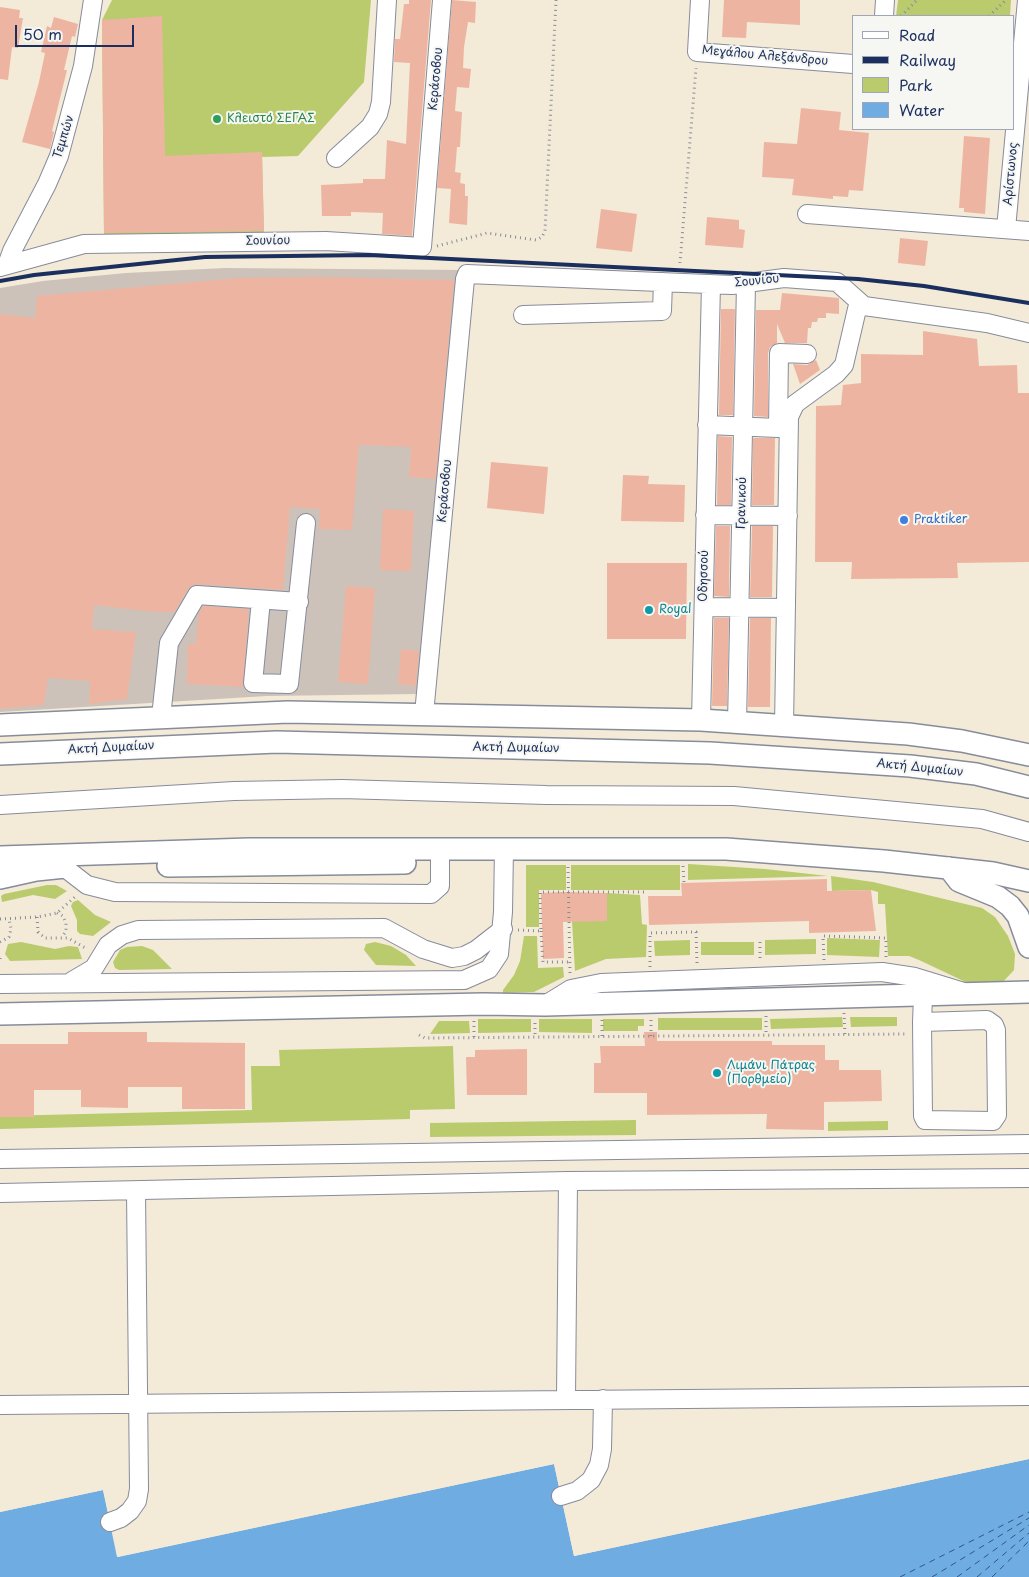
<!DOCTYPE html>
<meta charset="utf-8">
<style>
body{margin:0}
#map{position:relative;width:1029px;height:1577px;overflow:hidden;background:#f3ead8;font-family:"Playpen Sans",sans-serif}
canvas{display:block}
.legend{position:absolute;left:852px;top:15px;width:162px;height:115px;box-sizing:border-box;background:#f6f6f2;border:1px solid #9ea6b7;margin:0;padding:6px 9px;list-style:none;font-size:15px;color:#1b2f5e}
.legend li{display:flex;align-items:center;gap:10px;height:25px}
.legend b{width:25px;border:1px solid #9ea6b7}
.scale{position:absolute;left:15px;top:25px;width:119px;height:22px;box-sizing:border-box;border:2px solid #1b2f5e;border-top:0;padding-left:6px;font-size:15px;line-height:18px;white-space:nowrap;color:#1b2f5e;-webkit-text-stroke:4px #f6f6f2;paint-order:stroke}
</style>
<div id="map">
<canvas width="1029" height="1577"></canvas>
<ul class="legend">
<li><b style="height:6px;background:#fff"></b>Road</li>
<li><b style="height:6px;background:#1b2f5e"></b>Railway</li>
<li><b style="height:14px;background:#bacb6e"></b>Park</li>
<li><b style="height:14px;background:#6face1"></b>Water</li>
</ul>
<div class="scale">50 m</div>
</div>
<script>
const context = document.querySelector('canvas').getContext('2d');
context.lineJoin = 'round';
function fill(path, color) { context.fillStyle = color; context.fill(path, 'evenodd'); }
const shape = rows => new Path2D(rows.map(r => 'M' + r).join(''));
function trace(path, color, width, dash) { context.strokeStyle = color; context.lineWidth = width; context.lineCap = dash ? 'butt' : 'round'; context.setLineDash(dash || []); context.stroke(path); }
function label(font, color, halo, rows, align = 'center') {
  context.font = font + ' "Playpen Sans",sans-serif'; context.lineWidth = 4; context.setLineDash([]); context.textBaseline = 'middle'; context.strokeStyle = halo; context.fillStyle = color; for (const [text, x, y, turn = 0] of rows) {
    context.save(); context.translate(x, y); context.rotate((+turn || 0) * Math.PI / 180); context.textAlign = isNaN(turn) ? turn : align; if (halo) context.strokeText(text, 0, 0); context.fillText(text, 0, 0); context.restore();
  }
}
fill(shape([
 [224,268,461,270,417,694,267,696,0,712,0,288,43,281,126,273]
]), '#ccc2b9');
fill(shape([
 [112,0,371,0,364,82,298,156,262,157,264,234,104,236,102,20],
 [898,0,1011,0,1010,16,896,16],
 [688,864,765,869,828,876,688,880],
 [526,865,566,865,566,890,539,890,539,927,526,927],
 [571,865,680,865,680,890,571,890],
 [831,876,873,882,982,908,995,917,1008,936,1015,954,1014,970,1002,983,972,985,919,960,909,956,888,956,885,904,878,904,878,892,871,890,832,891],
 [47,885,56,885,67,891,55,899,33,895,2,902,1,896,4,894],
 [607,893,640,895,642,924,647,925,646,957,606,959,575,971,572,921,607,921],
 [78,900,95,915,111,922,93,936,80,934,77,931,77,920,71,906,73,902],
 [524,936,537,936,538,968,563,967,564,977,534,992,503,993,503,990,514,975,520,961],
 [827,938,880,940,879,957,827,955],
 [816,939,816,954,765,955,765,940],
 [690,940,690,955,655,956,654,941],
 [21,942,55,949,69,946,78,947,82,959,10,961,5,954,8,944],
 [375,942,391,946,406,955,416,966,376,965,364,950,366,944],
 [701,942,754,942,754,955,701,955],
 [142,946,153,950,172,969,119,970,115,968,113,962,120,950,127,947],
 [842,1017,843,1027,771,1029,770,1019],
 [850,1017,897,1017,897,1026,851,1027],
 [658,1018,762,1018,762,1030,658,1030],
 [478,1019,531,1019,531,1032,478,1033],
 [539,1019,592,1019,592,1033,539,1032],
 [603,1019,644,1019,644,1026,638,1026,638,1031,603,1031],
 [439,1021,469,1021,470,1033,430,1034],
 [453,1046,455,1109,410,1110,410,1119,0,1129,0,1116,252,1110,251,1066,280,1066,279,1050],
 [636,1120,636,1135,430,1137,430,1123],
 [888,1121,888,1130,828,1131,828,1122]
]), '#bacb6e');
fill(shape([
 [1029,1459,1029,1577,0,1577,0,1512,103,1490,118,1557,554,1464,574,1556]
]), '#6face1');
fill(shape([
 [1029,1457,1029,1459,574,1556,554,1464,117,1557,103,1490,0,1512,0,1510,104,1488,119,1554,554,1461,576,1553]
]), '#f3ead8');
trace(shape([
 [900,1577,1029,1512],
 [932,1577,1029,1518],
 [957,1577,1029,1525],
 [977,1577,1029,1533],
 [992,1577,1029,1541]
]), '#345485', 1, [6, 5]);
fill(shape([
 [409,0,431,0,412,236,382,234,383,213,351,212,351,216,322,216,321,185,363,183,363,179,385,179,387,140,406,144,410,63,394,62,395,39,400,39,404,4,409,4],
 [452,0,476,2,475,23,468,22,464,47,463,68,471,69,469,88,457,87,455,111,462,112,460,147,457,147,455,172,461,173,460,183,465,184,465,196,468,196,467,225,449,223,451,189,437,188],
 [724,0,800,0,800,25,747,22,746,38,722,37],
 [0,7,20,10,19,18,23,18,18,48,12,47,8,80,0,79],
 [162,16,165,156,262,152,264,231,104,233,102,20],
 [54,17,78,24,75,37,72,36,64,70,67,70,52,131,54,132,50,149,22,142,39,82,45,53,41,52,47,26,51,28],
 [801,108,841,112,839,130,869,133,863,191,849,190,848,197,833,196,833,199,792,195,794,179,762,177,764,142,797,144],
 [964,136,990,138,985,214,964,212,964,208,959,208],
 [601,209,637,214,632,252,596,248],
 [707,217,739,220,739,229,745,230,743,248,705,245],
 [900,238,928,241,925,266,898,263],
 [318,277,454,280,436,479,409,477,411,447,359,445,352,530,319,529,320,509,290,507,283,590,197,584,188,589,175,612,153,612,94,605,92,629,136,632,127,699,89,704,90,681,48,678,44,705,0,709,0,314,35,318,37,296,237,278],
 [782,293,839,298,839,314,826,313,826,318,818,318,817,322,812,322,811,328,808,328,807,343,785,343,777,324,777,343,770,347,768,353,768,417,754,416,756,310,780,310],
 [721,309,735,309,733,415,719,415],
 [923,331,977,339,979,366,1017,365,1018,393,1029,393,1029,562,957,563,958,578,851,579,852,562,815,562,816,406,841,405,843,385,861,383,861,354,923,355],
 [816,360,820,370,800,384,793,364,807,365],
 [718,436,732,437,731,505,717,505],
 [753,438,775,438,774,505,752,505],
 [491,462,548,467,544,514,487,508],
 [623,475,649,476,648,484,685,485,684,522,621,521],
 [383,509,414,511,411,571,380,570],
 [716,526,730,526,729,597,714,596],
 [752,526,773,526,772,597,750,597],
 [607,563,687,563,686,639,607,639],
 [346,586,375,588,368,684,338,682],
 [203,606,249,609,243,687,187,684,188,644,196,643,199,612],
 [714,618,729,618,727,706,712,706],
 [750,618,771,618,770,707,748,707],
 [401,649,419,651,416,686,398,684],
 [827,879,827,891,871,890,876,931,809,933,809,921,649,925,648,896,682,896,681,883],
 [562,892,607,893,607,921,563,922,564,958,543,959,541,893],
 [68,1032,147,1032,147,1042,245,1043,245,1109,182,1109,182,1087,128,1087,128,1108,81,1107,81,1090,34,1090,34,1117,0,1117,0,1044,68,1044],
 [644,1032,657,1032,657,1041,772,1041,772,1045,825,1045,825,1060,839,1060,839,1070,881,1070,882,1101,824,1102,824,1130,766,1129,767,1114,647,1115,647,1093,594,1093,594,1063,601,1063,600,1046,645,1046],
 [527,1049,527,1095,467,1095,466,1057,475,1057,475,1050]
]), '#edb5a1');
const minor = shape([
 [700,0,697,52,853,64],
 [884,16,885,0],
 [336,158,370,127,378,114,381,102,387,0],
 [807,214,1029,231],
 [1006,229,1027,0],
 [7,265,12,251,47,184,59,156,83,66,93,0],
 [0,267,84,244,326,241,422,247,442,0],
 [523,315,662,311,663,282],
 [707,425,778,428,787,422],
 [778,428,779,353,807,354],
 [705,515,788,516],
 [261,600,253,683,289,684,306,523],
 [704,607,786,608],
 [424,714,465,279,467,274,732,285,784,278,837,282,864,306,987,323,1029,333],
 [161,717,169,643,197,595,299,602],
 [701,720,711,284],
 [737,723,746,284],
 [784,726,789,417,795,404,836,374,844,365,857,309,860,305],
 [0,805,234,791,342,789,546,795,734,796,982,819,1029,832],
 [65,868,87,885,115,892,431,894,440,886,440,848],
 [72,981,94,968,108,945,122,935,138,930,384,928,423,949,452,958,464,956,476,950,503,929],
 [0,984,464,980,489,969,499,954,503,912,504,848],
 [545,1005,571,989,601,983,882,972,915,977,964,992],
 [922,1022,987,1020,994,1025,996,1030,997,1115,993,1121,925,1120,923,1116,922,1022,923,997],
 [0,1159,1029,1144],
 [0,1193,568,1181,1029,1178],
 [566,1399,568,1181],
 [0,1405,1029,1396],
 [561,1496,577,1491,591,1480,599,1465,602,1449,603,1399],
 [110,1522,121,1518,130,1511,137,1501,139,1489,136,1191]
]);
const major = shape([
 [0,725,288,712,701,720,908,734,962,741,1029,755],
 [0,754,277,742,710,753,910,766,976,774,1029,787],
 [0,857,249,849,726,849,884,861,993,873,1029,881],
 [168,866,405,863],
 [949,868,959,881,998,897,1010,906,1018,916,1029,947],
 [0,878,36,870,65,867],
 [0,1014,483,1004,545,1005,1029,992]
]);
trace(minor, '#878c9b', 20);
trace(major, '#878c9b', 24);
trace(shape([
 [901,16,917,0],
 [989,16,1006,0],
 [437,246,487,233,536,240,542,237,545,231,556,0],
 [680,263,696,68],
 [683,866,684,883],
 [568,867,570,973],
 [57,913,63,916,66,923,66,931,62,937],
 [37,917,38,932,45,938,68,938,87,949],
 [0,919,37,917,57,913,77,895],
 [518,930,541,931,540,892,646,892],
 [541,931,543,962,570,962],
 [0,942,9,937,11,929,9,919],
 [760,942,760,962],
 [0,958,0,962],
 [824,960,823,936,886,938,886,958],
 [650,967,650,933,696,932,697,963],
 [844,1013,845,1035],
 [766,1016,766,1036],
 [602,1020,602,1037],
 [651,1020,651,1037],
 [474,1021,474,1038],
 [535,1023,535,1037],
 [419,1035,425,1038,907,1034]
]), '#878c9b', 3, [1, 4]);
trace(minor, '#fff', 18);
trace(major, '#fff', 21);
trace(shape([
 [0,281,34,275,205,257,369,255,858,279,924,286,1029,303]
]), '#1b2f5e', 4);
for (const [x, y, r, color] of [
 [217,119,5,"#2e9e5b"],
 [904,520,5,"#3f7fe0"],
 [649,610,5,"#0f9aa8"],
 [717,1073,5,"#0f9aa8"]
]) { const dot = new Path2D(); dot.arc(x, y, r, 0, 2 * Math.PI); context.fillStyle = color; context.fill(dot); trace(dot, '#f6f6f2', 2); }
label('12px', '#1b2f5e', '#f6f6f2', [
 ["Μεγάλου Αλεξάνδρου",765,56,5],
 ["Κεράσοβου",436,79,-85],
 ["Τεμπών",64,137,-73],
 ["Αρίστωνος",1011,174,-85],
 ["Σουνίου",268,241,-1],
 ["Σουνίου",757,281,-6],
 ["Κεράσοβου",445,491,-85],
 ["Γρανικού",742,503,-89],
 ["Οδησσού",704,576,-89],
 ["Ακτή Δυμαίων",111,748,-3],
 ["Ακτή Δυμαίων",516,748,1],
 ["Ακτή Δυμαίων",920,768,6]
]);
label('12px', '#27864d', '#f6f6f2', [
 ["Κλειστό ΣΕΓΑΣ",227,119]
], 'left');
label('12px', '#366cbe', '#f6f6f2', [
 ["Praktiker",914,520]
], 'left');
label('12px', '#0d838f', '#f6f6f2', [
 ["Royal",659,610],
 ["Λιμάνι Πάτρας",727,1066],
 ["(Πορθμείο)",727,1080]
], 'left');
</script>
